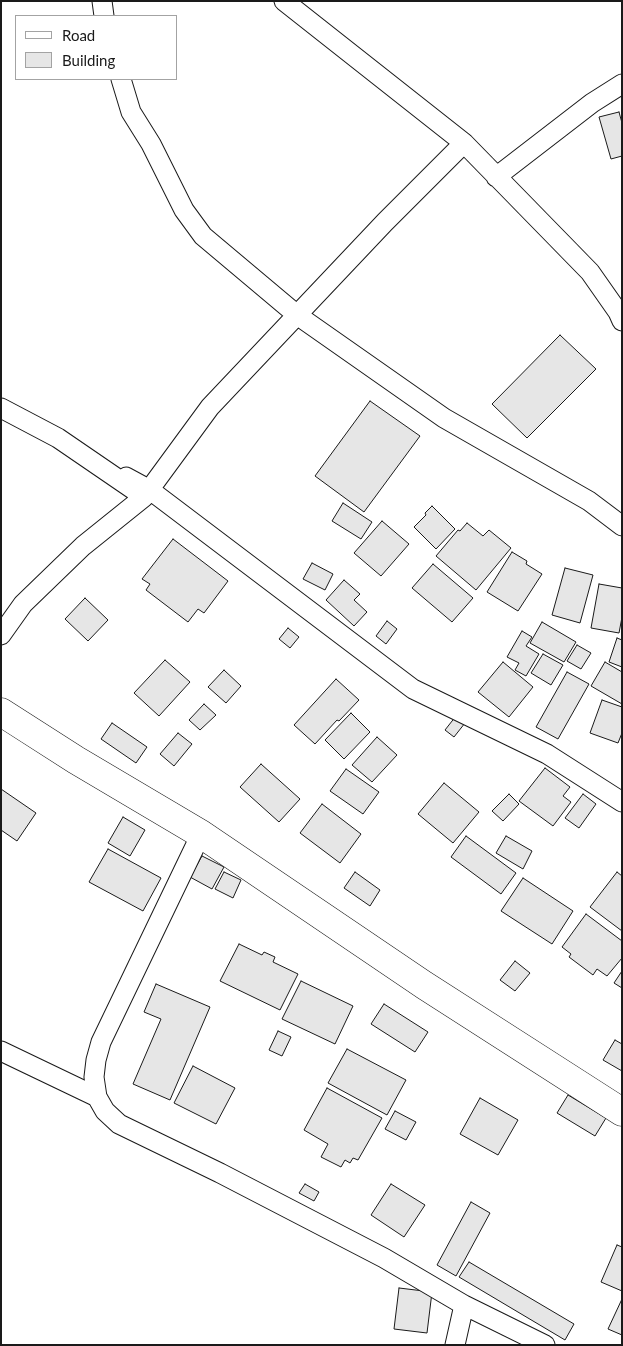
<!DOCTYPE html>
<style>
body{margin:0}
#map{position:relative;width:623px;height:1346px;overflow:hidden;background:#fff;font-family:Lato,sans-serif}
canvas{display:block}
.frame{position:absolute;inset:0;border:2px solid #1a1a1a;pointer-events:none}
.legend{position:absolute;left:15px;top:15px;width:162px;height:65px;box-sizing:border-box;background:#fff;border:1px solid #a3a3a3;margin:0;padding:6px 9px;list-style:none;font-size:15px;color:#1a1a1a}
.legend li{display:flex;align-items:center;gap:10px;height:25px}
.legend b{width:25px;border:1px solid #a3a3a3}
</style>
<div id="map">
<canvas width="623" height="1346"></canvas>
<div class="frame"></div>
<ul class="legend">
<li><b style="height:6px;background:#fff"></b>Road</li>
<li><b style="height:14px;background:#e6e6e6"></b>Building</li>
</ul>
</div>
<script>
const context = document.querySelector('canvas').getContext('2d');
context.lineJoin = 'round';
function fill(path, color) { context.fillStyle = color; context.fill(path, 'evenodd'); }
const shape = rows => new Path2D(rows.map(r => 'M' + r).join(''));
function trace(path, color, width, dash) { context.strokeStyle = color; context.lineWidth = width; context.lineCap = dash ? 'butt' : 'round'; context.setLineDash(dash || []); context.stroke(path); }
const building = shape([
 [619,112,622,123,622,156,611,159,599,117,619,112],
 [560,335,596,369,527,438,492,404,560,335],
 [370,401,420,436,364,512,315,476,370,401],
 [343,503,372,522,361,539,332,521,343,503],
 [432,506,455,529,436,549,414,527,426,515,425,513,432,506],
 [382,521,409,544,381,576,354,553,382,521],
 [467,523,483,536,489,530,511,548,476,590,436,556,458,530,460,531,467,523],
 [173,539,228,581,204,613,198,609,188,622,146,590,150,584,142,579,173,539],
 [512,552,527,561,526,564,542,574,518,611,487,592,512,552],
 [312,563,333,574,325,590,303,579,312,563],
 [433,564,473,598,452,622,412,588,433,564],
 [565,568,593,575,580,623,552,615,565,568],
 [344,580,360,594,354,600,367,612,354,626,326,600,344,580],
 [599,584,622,588,622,617,619,633,591,628,599,584],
 [85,598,108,620,88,641,65,619,85,598],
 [387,621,397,629,386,644,376,636,387,621],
 [542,622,576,642,564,662,530,643,542,622],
 [288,628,299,637,290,648,279,639,288,628],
 [522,631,532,637,526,646,539,654,526,676,515,670,519,663,507,657,522,631],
 [617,638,622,640,622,667,609,662,617,638],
 [577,645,591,653,581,669,567,661,577,645],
 [543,654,563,665,551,685,531,673,543,654],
 [165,660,190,682,159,716,134,693,165,660],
 [503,662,533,687,509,717,478,692,503,662],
 [605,662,622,672,622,704,591,686,605,662],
 [224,670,241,686,226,703,208,687,224,670],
 [567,672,589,684,558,739,536,727,567,672],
 [336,679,359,700,339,721,337,720,315,744,294,725,336,679],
 [602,700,622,707,622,733,618,743,590,733,602,700],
 [204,704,216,715,200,730,189,720,204,704],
 [351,713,370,732,344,759,325,740,351,713],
 [456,716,465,723,454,737,445,730,456,716],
 [112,723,147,747,136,763,101,739,112,723],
 [178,733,192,744,174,766,160,754,178,733],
 [377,737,397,755,372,782,352,765,377,737],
 [261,764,300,799,279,822,240,787,261,764],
 [545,768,570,787,563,796,571,802,553,826,519,801,545,768],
 [346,769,379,792,363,814,330,791,346,769],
 [444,783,479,812,453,843,418,814,444,783],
 [1,789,36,813,17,841,1,830,1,789],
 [509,794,519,804,503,821,492,811,509,794],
 [583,794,596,804,579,828,565,818,583,794],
 [322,804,361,834,340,863,300,833,322,804],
 [123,817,145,830,130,856,108,843,123,817],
 [466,836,516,873,501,894,451,857,466,836],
 [506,836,532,851,523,869,496,853,506,836],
 [108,849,161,878,143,911,89,882,108,849],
 [202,856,224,867,212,889,190,877,202,856],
 [224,872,241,880,233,898,215,889,224,872],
 [355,872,380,890,370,906,344,888,355,872],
 [617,872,622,876,622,931,590,907,617,872],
 [523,878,573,911,552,944,501,911,523,878],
 [586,914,622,941,622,958,607,976,597,969,593,975,569,957,571,954,562,947,586,914],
 [239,944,262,955,264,952,275,957,273,962,298,974,280,1010,220,981,239,944],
 [515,961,530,973,515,991,500,980,515,961],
 [622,971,622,988,614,983,622,971],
 [301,981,353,1006,335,1044,282,1019,301,981],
 [156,984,210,1007,170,1100,133,1084,161,1019,144,1012,156,984],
 [384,1004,428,1032,415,1052,371,1024,384,1004],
 [278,1031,291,1037,282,1056,269,1050,278,1031],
 [615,1040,622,1044,622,1071,603,1060,615,1040],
 [347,1049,406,1080,387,1115,328,1083,347,1049],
 [193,1066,235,1088,216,1124,174,1103,193,1066],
 [327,1088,382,1118,358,1160,353,1158,350,1163,345,1160,341,1167,321,1157,328,1144,304,1130,327,1088],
 [568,1095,606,1118,595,1136,557,1113,568,1095],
 [480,1098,518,1120,498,1155,460,1134,480,1098],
 [395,1111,416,1122,406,1140,385,1129,395,1111],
 [305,1184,319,1192,314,1201,299,1193,305,1184],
 [391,1184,425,1205,404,1237,371,1215,391,1184],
 [471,1202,490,1213,456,1276,437,1265,471,1202],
 [617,1245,622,1247,622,1291,601,1282,617,1245],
 [469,1262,574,1324,565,1340,459,1277,469,1262],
 [399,1288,432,1292,427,1333,394,1329,399,1288],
 [622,1299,622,1335,608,1329,622,1299]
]);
fill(building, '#e6e6e6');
trace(building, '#1a1a1a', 1);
const street = shape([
 [102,1,104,16],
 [284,1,464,143,590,272,618,312,622,321],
 [121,79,131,112,151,144,184,210,203,236,297,315,444,418,589,501,622,526],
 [496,177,592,103,622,84],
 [1,408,58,438,134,490],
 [126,477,150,490,413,689,547,754,622,802],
 [1,635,23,604,83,546,144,497,210,407,385,222,464,143],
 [201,834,101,1042,96,1060,94,1077,97,1097,105,1111,119,1124,220,1173,384,1258,464,1305,545,1345],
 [1,1051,97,1097],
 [455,1345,464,1305]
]);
const secondary = shape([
 [1,712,76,760,201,834,424,985,622,1112]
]);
trace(street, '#1a1a1a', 21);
trace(secondary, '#1a1a1a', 29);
trace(street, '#fff', 19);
trace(secondary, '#fff', 28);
</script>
